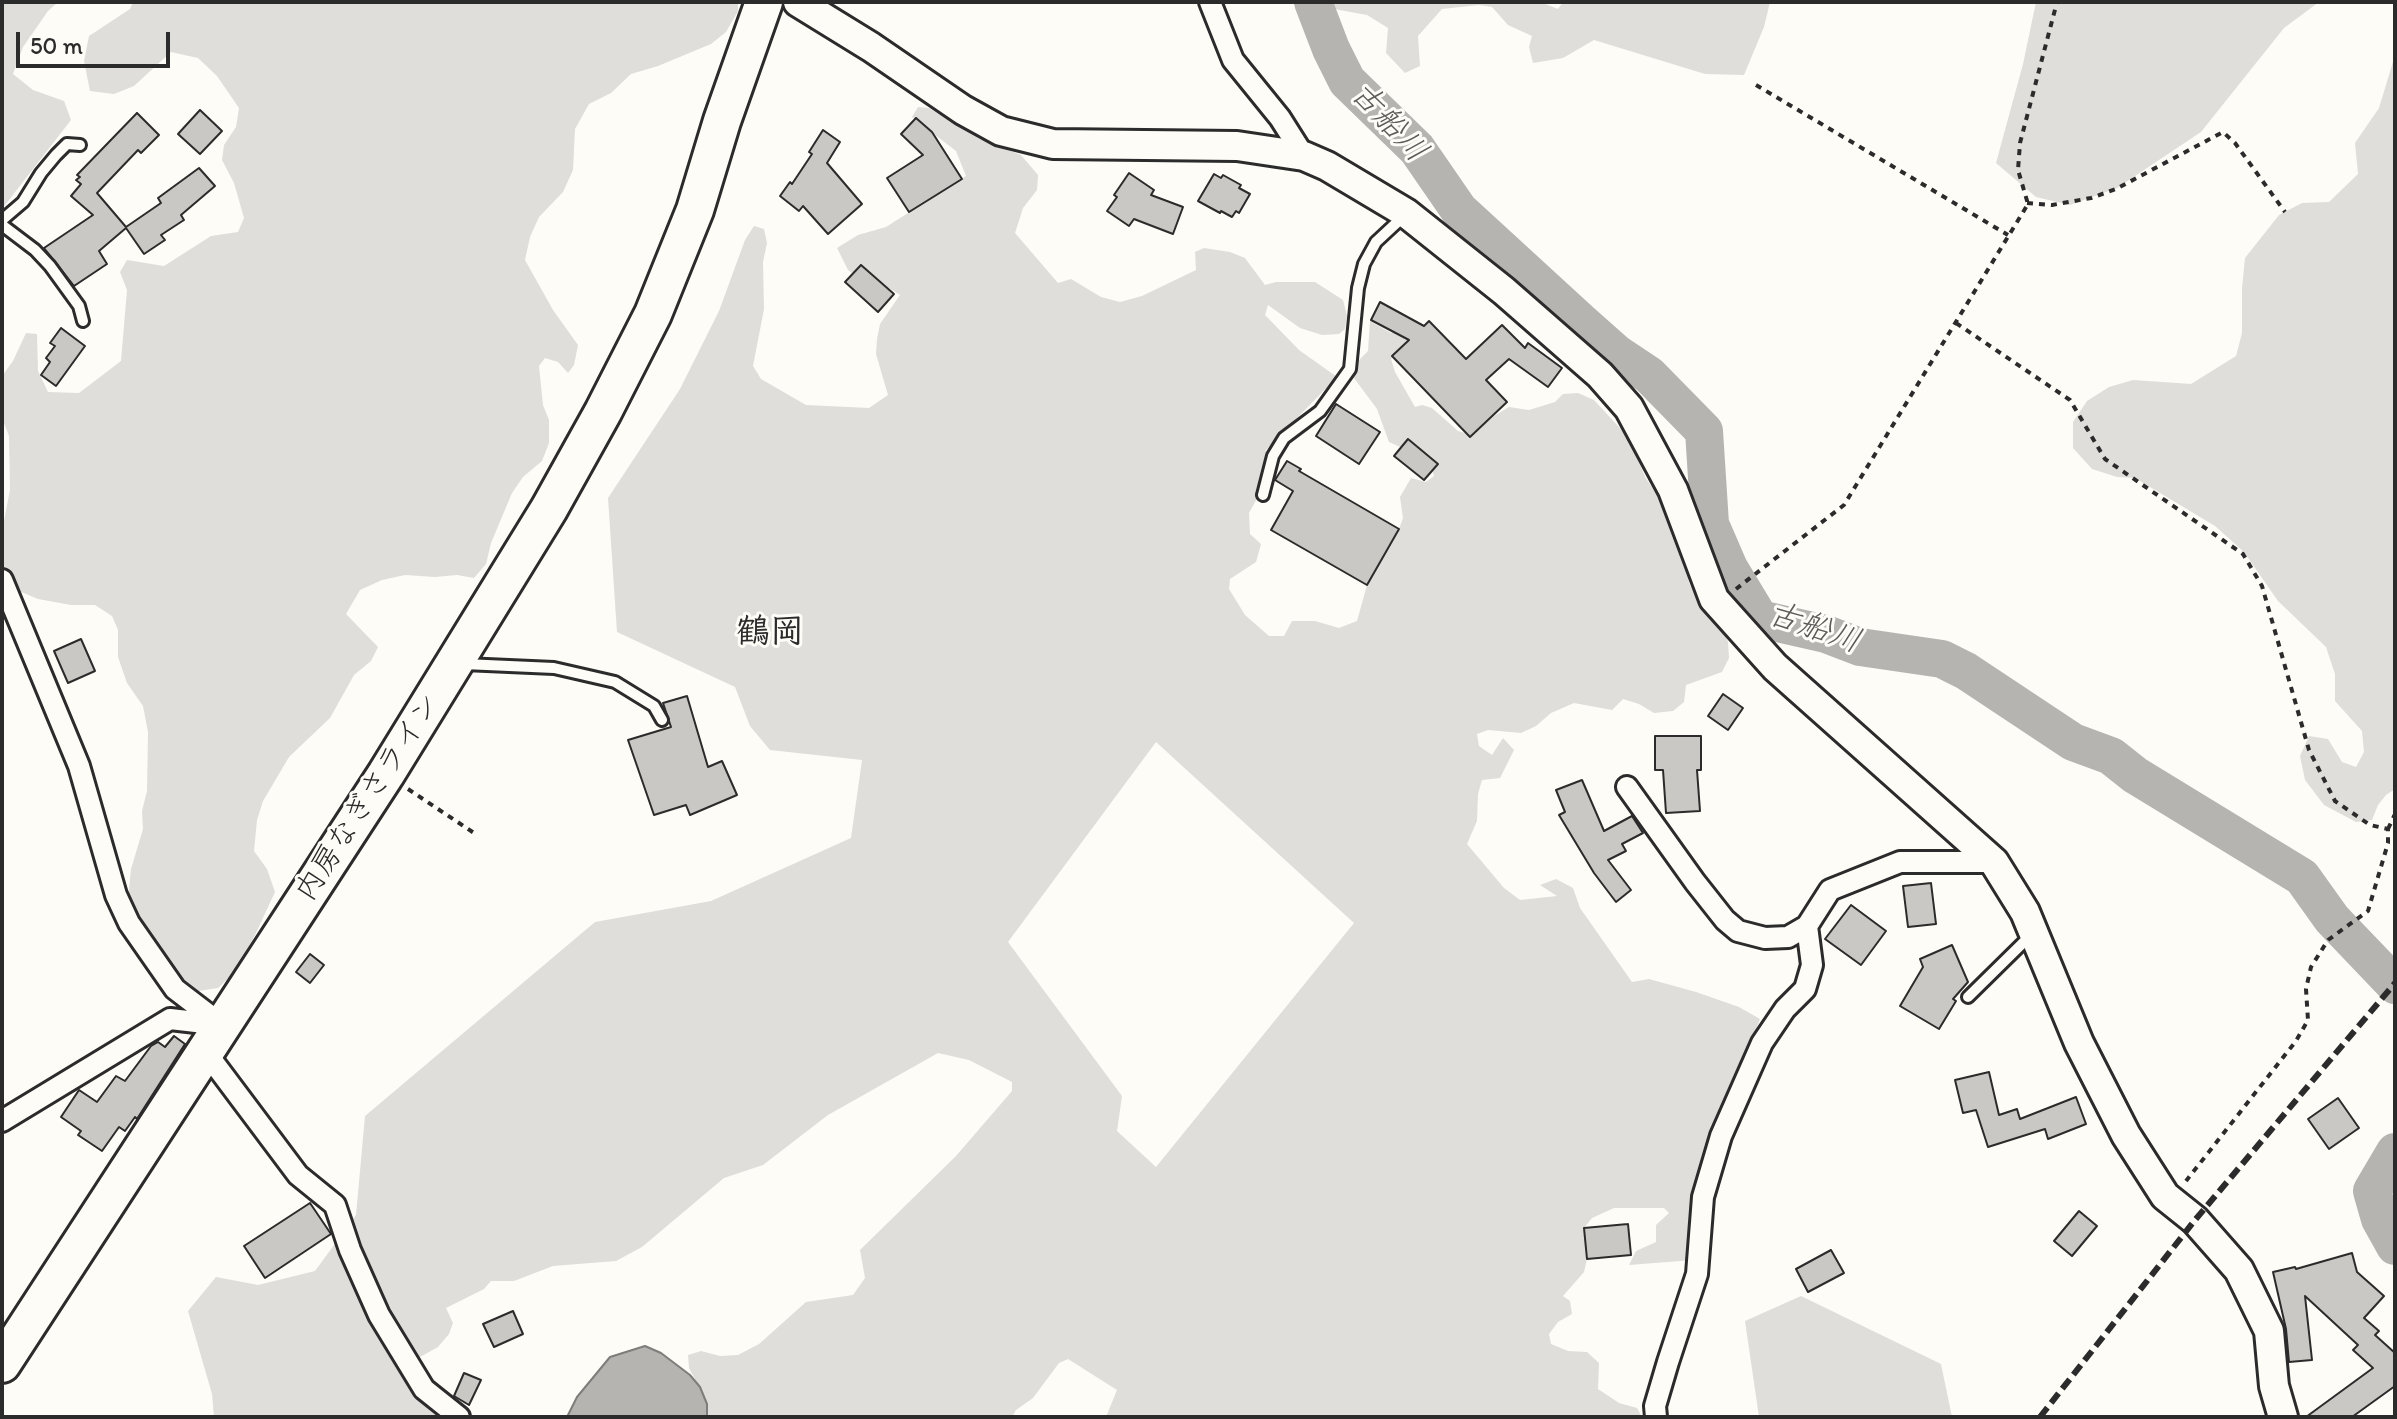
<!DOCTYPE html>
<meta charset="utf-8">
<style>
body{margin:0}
#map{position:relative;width:2397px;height:1419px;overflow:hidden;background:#fdfcf7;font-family:Itim,sans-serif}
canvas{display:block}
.frame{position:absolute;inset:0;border:4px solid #2b2b2b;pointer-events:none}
.scale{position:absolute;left:16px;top:32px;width:154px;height:36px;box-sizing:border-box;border:4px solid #2b2b2b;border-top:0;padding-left:10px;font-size:24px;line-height:28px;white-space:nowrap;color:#2b2b2b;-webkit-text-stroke:6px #fdfcf7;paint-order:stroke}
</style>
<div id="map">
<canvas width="2397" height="1419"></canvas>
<div class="frame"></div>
<div class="scale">50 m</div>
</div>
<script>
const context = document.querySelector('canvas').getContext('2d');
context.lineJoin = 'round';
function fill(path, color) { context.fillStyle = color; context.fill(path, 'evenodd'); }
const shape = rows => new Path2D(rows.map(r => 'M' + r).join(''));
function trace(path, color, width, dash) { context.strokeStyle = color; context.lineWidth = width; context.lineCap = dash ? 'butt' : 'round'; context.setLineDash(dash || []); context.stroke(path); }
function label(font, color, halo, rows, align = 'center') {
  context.font = font + ' Itim,"Klee One",sans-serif'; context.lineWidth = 6; context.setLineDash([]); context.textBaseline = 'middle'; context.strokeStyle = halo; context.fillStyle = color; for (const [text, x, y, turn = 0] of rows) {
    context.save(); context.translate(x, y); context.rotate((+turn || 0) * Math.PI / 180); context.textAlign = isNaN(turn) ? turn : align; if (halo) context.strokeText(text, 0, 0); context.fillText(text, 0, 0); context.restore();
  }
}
fill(shape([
 [2,2,58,2,48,11,23,47,13,74,33,90,64,101,71,120,2,209],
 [133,2,738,2,738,11,726,32,711,44,658,66,631,74,611,93,589,104,575,129,573,170,563,192,539,217,530,237,525,260,553,310,578,345,574,365,568,373,558,362,545,358,539,366,543,405,549,420,549,443,542,461,523,477,512,493,491,543,486,564,474,578,457,575,435,577,405,575,382,580,360,590,346,614,378,647,371,661,354,675,330,718,289,757,263,801,257,820,254,851,267,869,275,892,256,933,234,973,218,988,198,991,175,979,127,909,131,869,143,829,142,811,147,791,148,732,143,706,127,683,118,657,118,630,112,616,95,605,71,605,38,599,19,591,3,567,4,521,10,490,9,436,2,418,2,376,13,361,26,333,37,334,38,371,48,392,79,393,121,361,127,290,120,272,127,260,164,266,211,236,238,232,244,218,234,183,222,160,224,145,236,127,239,108,217,76,198,58,171,52,134,86,114,94,90,91,84,61,89,36,130,9],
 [1319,2,1540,2,1558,9,1563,2,1770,2,1764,27,1744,75,1705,74,1594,40,1563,58,1533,63,1529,47,1532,36,1508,25,1492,7,1479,5,1442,9,1418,36,1420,66,1405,73,1386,53,1388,28,1367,15,1334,9],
 [2036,2,2319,2,2284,28,2201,132,2117,188,2070,205,2036,197,1996,163,2023,64],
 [2395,55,2395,789,2386,795,2378,805,2372,820,2356,822,2324,805,2305,780,2300,756,2309,736,2328,739,2342,762,2356,767,2364,752,2362,731,2335,701,2335,674,2326,647,2278,601,2244,552,2215,526,2135,478,2117,477,2092,469,2073,448,2073,422,2087,401,2109,387,2133,380,2191,384,2236,356,2242,333,2242,288,2245,258,2279,215,2302,203,2329,202,2358,174,2355,143,2379,108],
 [918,107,929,108,980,139,1021,155,1038,175,1037,190,1023,208,1015,233,1058,283,1071,279,1101,297,1120,302,1142,296,1196,270,1195,252,1204,248,1230,252,1245,258,1265,285,1276,282,1315,282,1343,300,1347,316,1345,329,1339,334,1322,335,1300,328,1268,305,1265,315,1299,350,1337,377,1266,450,1261,491,1249,513,1250,534,1261,544,1256,562,1230,579,1229,589,1245,615,1269,636,1284,636,1292,621,1315,621,1339,628,1357,621,1367,585,1399,529,1403,518,1400,497,1411,478,1426,482,1434,476,1429,460,1389,442,1377,409,1354,378,1357,362,1368,351,1370,321,1391,333,1403,328,1419,328,1391,359,1395,372,1415,407,1422,405,1432,408,1458,431,1472,435,1494,416,1509,407,1529,410,1555,402,1563,394,1578,393,1594,400,1630,439,1645,477,1660,499,1683,549,1689,583,1701,606,1722,624,1728,642,1729,658,1722,672,1686,685,1684,702,1673,711,1654,713,1639,704,1623,699,1612,710,1574,703,1551,713,1536,726,1521,733,1488,730,1477,734,1479,746,1492,755,1503,738,1514,750,1500,778,1482,780,1478,794,1477,821,1467,844,1504,888,1520,900,1557,896,1540,885,1556,879,1573,888,1580,908,1632,982,1649,979,1696,992,1739,1007,1760,1019,1747,1053,1694,1260,1629,1265,1636,1251,1656,1242,1656,1225,1669,1213,1664,1208,1614,1208,1592,1218,1584,1228,1587,1259,1584,1272,1563,1296,1570,1301,1572,1314,1558,1322,1549,1334,1551,1344,1568,1351,1587,1352,1599,1363,1598,1389,1619,1403,1637,1408,1642,1417,1106,1417,1117,1390,1068,1359,1059,1363,1033,1398,1016,1410,1012,1417,709,1417,702,1392,689,1368,688,1355,701,1351,720,1356,738,1355,759,1344,806,1302,853,1295,865,1278,860,1250,956,1156,1012,1091,1012,1082,969,1060,938,1053,828,1115,763,1165,724,1178,642,1247,616,1261,553,1266,514,1281,491,1281,484,1289,446,1308,453,1323,449,1334,438,1347,409,1363,420,1393,431,1410,442,1406,457,1417,214,1417,212,1394,188,1311,216,1277,258,1285,315,1271,356,1215,365,1116,595,922,711,901,851,838,862,760,770,750,750,726,735,687,617,632,608,498,680,389,719,311,745,240,754,226,764,229,767,243,763,262,764,309,753,366,761,379,806,405,869,408,888,395,876,354,877,339,880,324,900,295,889,288,867,284,848,270,837,248,858,235,886,227,966,176,956,151,912,117],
 [1156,742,1354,923,1156,1167,1117,1131,1122,1096,1008,942],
 [1801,1296,1941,1364,1952,1417,1759,1417,1745,1321]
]), '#dfdeda');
const water = shape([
 [645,1346,661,1353,690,1375,700,1387,707,1404,707,1417,567,1417,577,1397,610,1357,645,1346]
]);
fill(water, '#b5b4b1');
trace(water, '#7e7d7b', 2);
trace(shape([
 [1313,2,1331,49,1347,81,1417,149,1459,210,1580,321,1616,353,1649,375,1704,431,1710,524,1729,568,1758,616,1764,620,1826,634,1860,647,1942,659,1966,671,2073,742,2111,756,2135,775,2302,877,2332,919,2395,985],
 [2395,1152,2372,1191,2380,1219,2395,1246]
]), '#b5b4b1', 38);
const building = shape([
 [200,110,222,131,200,154,178,134,200,110],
 [137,113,159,135,141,153,138,150,97,193,126,227,161,203,158,198,199,168,215,186,181,215,184,220,161,235,165,240,144,254,126,228,99,251,107,264,74,286,44,248,93,215,71,196,81,184,76,180,80,177,77,175,137,113],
 [916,118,932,132,962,179,909,212,887,178,923,155,901,134,916,118],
 [823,130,840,142,827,163,862,204,828,234,803,206,799,211,780,196,790,182,792,184,812,154,809,152,823,130],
 [1129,173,1154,190,1151,195,1183,207,1173,234,1134,219,1129,226,1107,211,1117,197,1114,195,1129,173],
 [1214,174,1221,178,1223,175,1241,185,1239,188,1250,194,1239,213,1236,211,1232,217,1221,211,1220,213,1198,201,1214,174],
 [861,265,894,294,878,312,845,282,861,265],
 [1380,302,1424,326,1429,321,1466,359,1502,325,1525,348,1528,343,1562,368,1548,387,1509,359,1486,380,1507,402,1470,437,1392,356,1409,340,1371,320,1380,302],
 [61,328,85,346,56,386,41,375,50,362,46,358,55,346,50,343,61,328],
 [1336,404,1380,432,1359,464,1316,436,1336,404],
 [1408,439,1438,464,1424,480,1394,456,1408,439],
 [1287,461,1301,469,1299,471,1399,529,1367,585,1271,530,1293,491,1275,480,1287,461],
 [81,639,95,671,68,683,54,651,81,639],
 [1723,694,1743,708,1728,730,1708,716,1723,694],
 [687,696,708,767,722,761,737,795,690,815,686,805,654,815,628,740,671,727,663,703,687,696],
 [1655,736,1701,736,1701,770,1697,770,1700,811,1666,813,1663,770,1655,770,1655,736],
 [1582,780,1604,831,1632,816,1643,833,1622,844,1626,851,1608,860,1631,890,1616,902,1594,873,1559,815,1565,812,1556,790,1582,780],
 [1931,883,1936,924,1908,927,1903,886,1931,883],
 [1851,905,1886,931,1861,965,1825,939,1851,905],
 [1952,945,1968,982,1953,999,1956,1001,1939,1029,1900,1006,1923,967,1920,959,1952,945],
 [310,954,324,965,310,983,296,972,310,954],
 [174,1036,185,1044,137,1119,135,1117,125,1131,119,1127,102,1151,78,1135,81,1131,61,1117,79,1090,97,1102,116,1076,125,1081,151,1046,158,1042,165,1047,174,1036],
 [1989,1072,1999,1115,2017,1109,2020,1119,2076,1097,2086,1124,2048,1139,2045,1129,1988,1147,1976,1110,1963,1113,1955,1080,1989,1072],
 [2338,1098,2359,1128,2329,1149,2308,1119,2338,1098],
 [310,1203,331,1234,265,1278,244,1246,310,1203],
 [2079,1211,2097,1226,2072,1256,2054,1241,2079,1211],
 [1628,1224,1631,1255,1587,1259,1584,1228,1628,1224],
 [1831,1250,1844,1273,1808,1292,1796,1269,1831,1250],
 [2352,1253,2357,1272,2384,1296,2364,1318,2379,1331,2375,1335,2395,1353,2395,1386,2352,1417,2306,1417,2373,1368,2353,1350,2358,1345,2305,1296,2312,1360,2289,1362,2286,1329,2273,1272,2295,1267,2296,1269,2352,1253],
 [513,1311,523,1334,494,1347,483,1324,513,1311],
 [464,1373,481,1380,469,1405,454,1396,464,1373]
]);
fill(building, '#c9c8c4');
trace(building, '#2b2b2b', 2);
const lane = shape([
 [2,220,23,202,41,173,56,155,67,144,80,145],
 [2,225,35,250,50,266,79,306,83,321],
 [1263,495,1273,456,1284,438,1320,411,1350,369,1358,288,1364,264,1376,242,1405,215],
 [464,664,554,668,615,682,654,706,662,720],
 [1968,997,2032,934]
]);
const street = shape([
 [1210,2,1233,60,1280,118,1304,156],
 [2,580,79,766,116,895,129,923,175,989,222,1025],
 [1627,787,1695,882,1725,920,1738,931,1765,938,1788,937,1807,926],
 [205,1051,298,1175,335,1205,350,1250,379,1315,424,1389,459,1417],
 [2,1121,170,1019,222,1025],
 [1656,1417,1655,1406,1668,1362,1697,1274,1703,1197,1721,1136,1762,1043,1785,1009,1805,989,1812,965,1807,926,1830,890,1900,862,1994,862]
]);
const secondary = shape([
 [798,2,871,47,963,110,1001,131,1053,144,1237,146,1304,156,1327,166,1406,213,1504,291,1600,375,1629,408,1673,490,1714,599,1775,667,1994,862,2025,912,2079,1043,2126,1135,2165,1196,2195,1220,2239,1270,2269,1331,2274,1386,2283,1417]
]);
const highway = shape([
 [2,1364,386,774,549,509,603,412,653,314,695,210,722,121,764,2]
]);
trace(lane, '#2b2b2b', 16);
trace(street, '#2b2b2b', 26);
trace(secondary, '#2b2b2b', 34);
trace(highway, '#2b2b2b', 42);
trace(shape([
 [1756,85,2008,235],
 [2027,203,2052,205,2091,198,2116,189,2223,132,2235,143,2285,212],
 [1956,323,2070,400,2105,459,2243,554,2262,586,2309,750,2335,801,2370,825,2388,829,2388,843,2368,911,2328,940,2311,967,2306,989,2308,1020,2296,1041,2186,1181],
 [1736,589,1844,505,2028,204,2018,170,2020,143,2057,2],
 [408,789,474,833],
 [2388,829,2395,814]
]), '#2b2b2b', 4, [6, 6]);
trace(lane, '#fdfcf7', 10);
trace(street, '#fdfcf7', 20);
trace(secondary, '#fdfcf7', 28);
trace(highway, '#fdfcf7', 36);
trace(shape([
 [2040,1417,2195,1220,2395,983]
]), '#2b2b2b', 6, [12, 6]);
label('30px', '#2b2b2b', '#fdfcf7', [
 ["内房なぎさライン",369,798,-57]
]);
label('italic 32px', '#5b5b5a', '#fdfcf7', [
 ["古船川",1388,123,47],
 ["古船川",1814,629,19]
]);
label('bold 34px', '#2b2b2b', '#fdfcf7', [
 ["鶴岡",770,633]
]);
</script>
